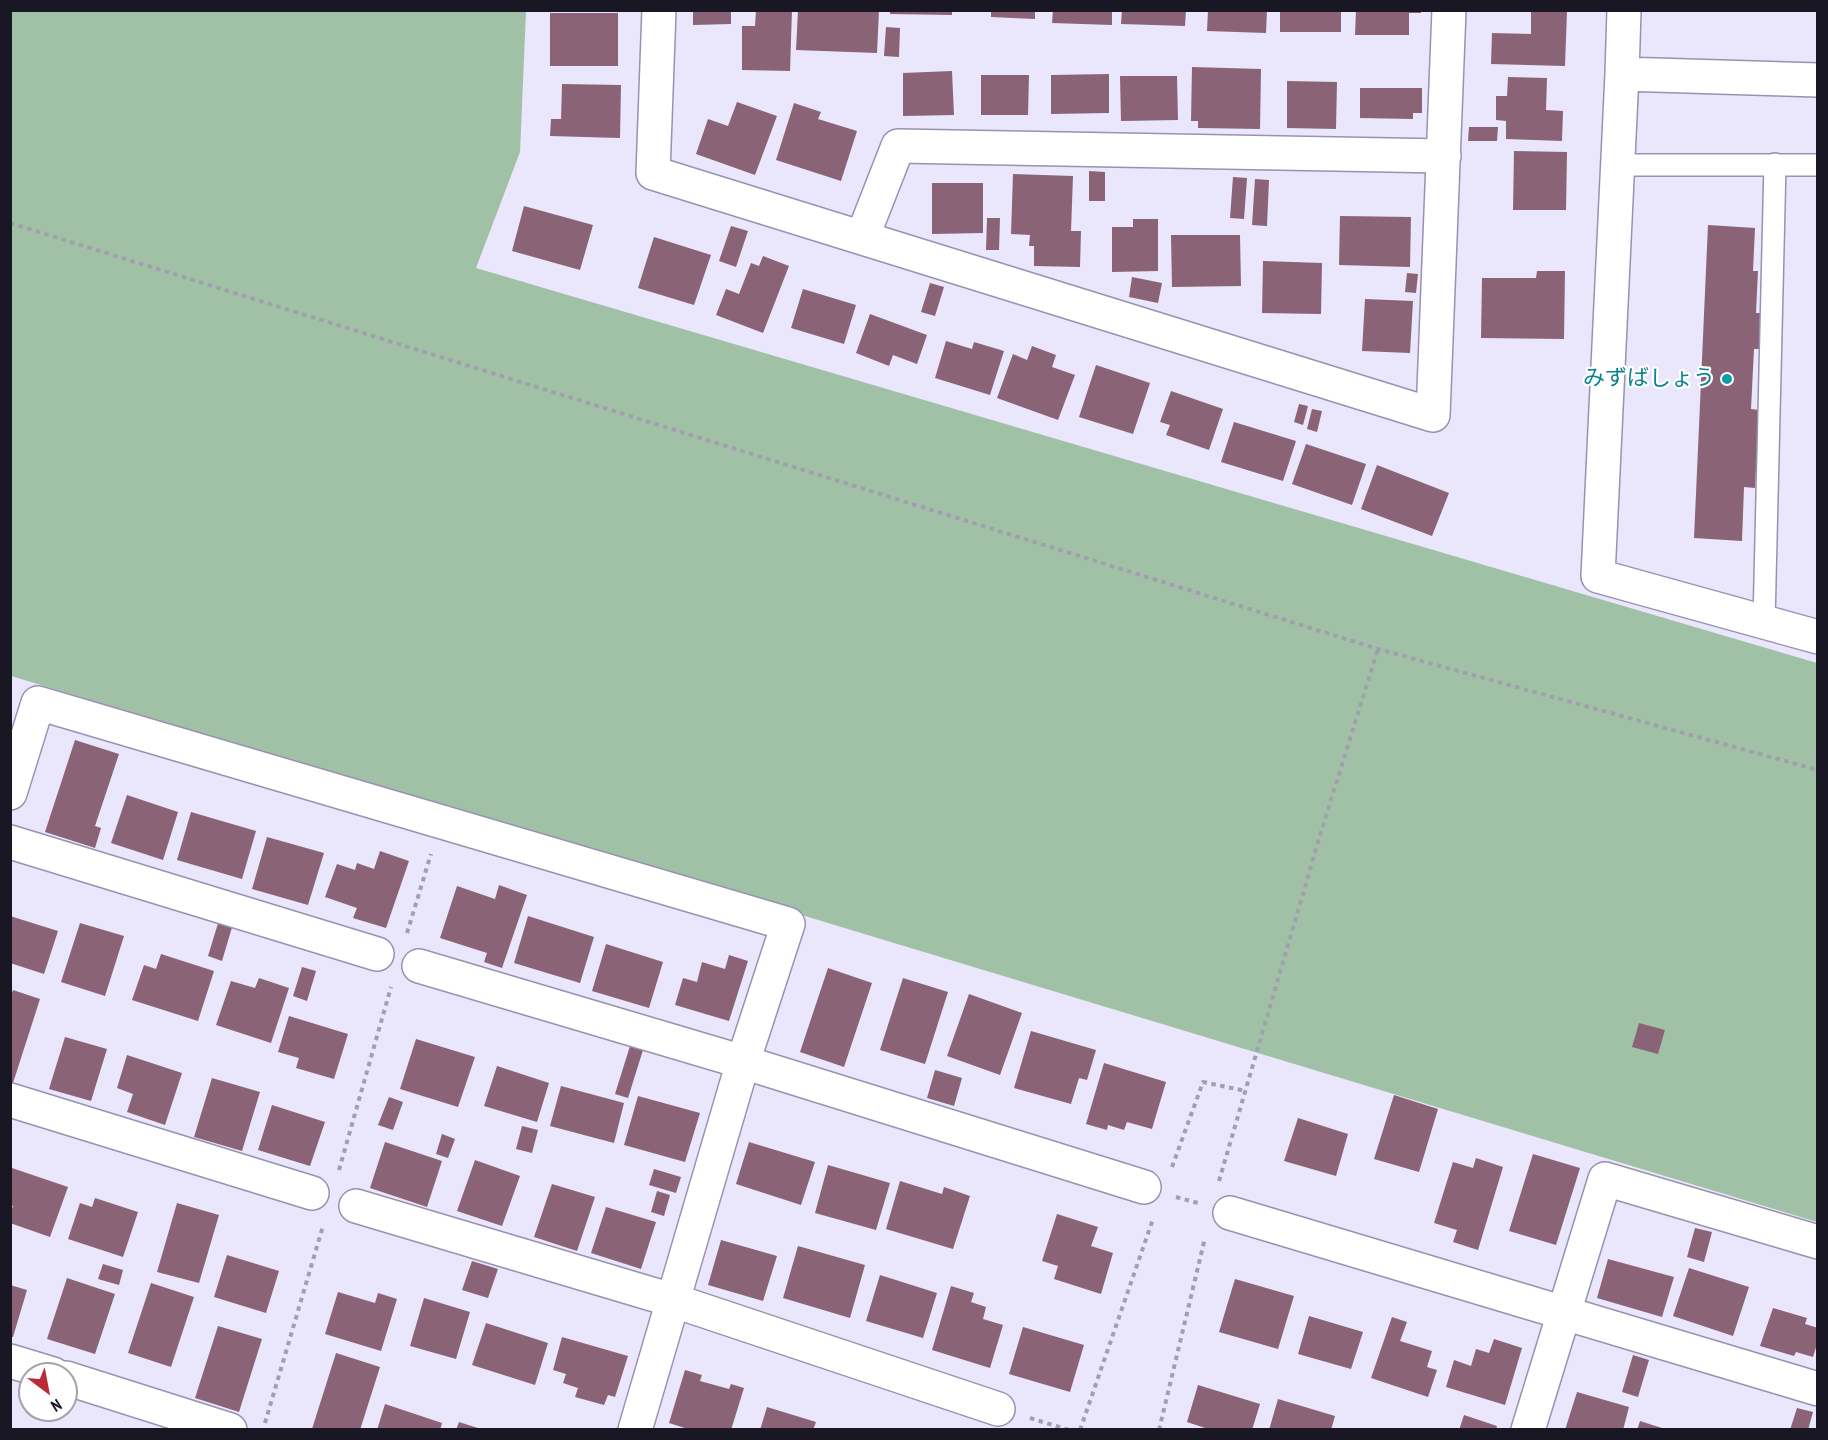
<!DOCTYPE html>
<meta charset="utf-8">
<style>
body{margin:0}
#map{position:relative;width:1828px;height:1440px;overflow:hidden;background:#eae6fb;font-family:"PT Sans Narrow",sans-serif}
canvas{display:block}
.frame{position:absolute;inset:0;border:12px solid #191723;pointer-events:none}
.north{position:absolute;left:18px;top:1362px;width:60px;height:60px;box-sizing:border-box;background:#fff;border:2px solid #a3a2a7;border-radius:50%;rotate:148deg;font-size:16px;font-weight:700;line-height:24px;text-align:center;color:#191723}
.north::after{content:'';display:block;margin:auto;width:21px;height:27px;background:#ba2a37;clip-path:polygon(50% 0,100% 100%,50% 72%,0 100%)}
</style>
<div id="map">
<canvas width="1828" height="1440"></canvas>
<div class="frame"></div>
<div class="north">N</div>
</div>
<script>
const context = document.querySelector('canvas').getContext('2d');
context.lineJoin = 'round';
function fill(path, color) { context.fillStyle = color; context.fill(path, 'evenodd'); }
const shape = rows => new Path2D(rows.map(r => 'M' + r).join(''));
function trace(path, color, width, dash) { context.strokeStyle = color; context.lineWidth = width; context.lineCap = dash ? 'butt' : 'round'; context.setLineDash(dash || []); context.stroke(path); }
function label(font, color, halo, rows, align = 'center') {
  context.font = font + ' "PT Sans Narrow","Noto Sans JP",sans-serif'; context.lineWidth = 4.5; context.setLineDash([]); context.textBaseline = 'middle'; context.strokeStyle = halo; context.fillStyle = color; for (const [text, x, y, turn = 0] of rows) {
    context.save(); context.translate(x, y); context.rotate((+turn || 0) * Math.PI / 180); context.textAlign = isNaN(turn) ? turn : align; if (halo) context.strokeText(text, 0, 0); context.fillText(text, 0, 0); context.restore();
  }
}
fill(shape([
 [10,11,526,11,520,152,476,268,1817,663,1817,1222,11,676]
]), '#a1c1a7');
fill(shape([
 [693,10,731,10,731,24,693,25],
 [756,10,792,10,790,71,742,70,742,26,755,26],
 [798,10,879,10,877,53,796,50],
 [890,10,952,10,952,15,890,14],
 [991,10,1035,10,1035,19,991,17],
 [1053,10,1112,10,1112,25,1052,23],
 [1122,10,1186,10,1185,26,1121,24],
 [1208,10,1267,10,1266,33,1207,31],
 [1280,10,1341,10,1341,32,1280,32],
 [1356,10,1421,10,1421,13,1409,13,1409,35,1355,35],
 [1531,10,1567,11,1565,66,1491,64,1492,33,1531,34],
 [550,13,618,13,618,66,550,66],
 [886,27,900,28,899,57,884,56],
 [1192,67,1261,69,1260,129,1198,128,1198,121,1191,121],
 [952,71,954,115,903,116,903,73],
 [1109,74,1109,113,1051,114,1051,75],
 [981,75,1029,75,1028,115,981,115],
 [1120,76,1177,76,1178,120,1121,121],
 [1508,77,1547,78,1546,110,1563,111,1562,141,1506,139,1506,121,1496,120,1496,96,1507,96],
 [1287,81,1337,82,1336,129,1287,128],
 [562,84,621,85,620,138,550,136,551,119,561,119],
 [1360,88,1422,88,1422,113,1413,113,1413,119,1360,118],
 [737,102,777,116,755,175,696,154,708,119,728,126],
 [794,103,821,112,818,119,857,131,841,181,776,160],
 [1469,127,1498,127,1497,141,1468,141],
 [1514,151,1567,152,1566,210,1513,210],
 [1089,171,1105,172,1105,201,1089,201],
 [1013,174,1073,176,1071,231,1081,231,1080,267,1034,266,1034,246,1029,246,1030,235,1011,234],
 [1233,177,1247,178,1244,219,1230,218],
 [1255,179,1269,180,1267,226,1252,225],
 [932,183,983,183,983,233,932,234],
 [524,206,593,225,580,270,512,251],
 [1340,216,1411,217,1410,267,1339,265],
 [987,218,1000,218,999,250,986,250],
 [1133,219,1158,219,1158,271,1112,272,1112,227,1133,227],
 [1708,225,1755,228,1753,271,1758,271,1756,313,1763,313,1761,349,1754,349,1751,409,1759,410,1755,488,1744,487,1742,541,1694,538],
 [731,226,748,231,736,267,719,261],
 [1171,235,1240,235,1241,286,1172,287],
 [654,237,711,255,694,305,638,288],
 [763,256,789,266,763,333,716,315,726,289,739,294,751,263,759,266],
 [1263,261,1322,263,1321,314,1262,313],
 [1537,271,1565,271,1564,339,1481,338,1482,278,1536,278],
 [1407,273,1418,274,1416,293,1405,292],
 [1132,277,1162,283,1158,303,1129,297],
 [930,283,944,287,935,316,921,312],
 [803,289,856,305,844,344,791,328],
 [1365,299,1413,301,1410,353,1362,351],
 [870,314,927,335,917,364,893,355,889,366,856,353],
 [946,341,972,349,974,342,1004,351,990,395,935,378],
 [1032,346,1056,355,1052,367,1075,375,1058,420,997,398,1013,354,1027,360],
 [1096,365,1150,383,1133,434,1079,417],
 [1171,391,1223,409,1209,450,1166,435,1170,425,1160,422],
 [1299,404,1308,406,1303,425,1294,422],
 [1312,409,1322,411,1317,432,1307,429],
 [1234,422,1296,441,1283,481,1221,462],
 [1306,444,1366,464,1352,505,1292,484],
 [1377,465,1449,493,1432,536,1361,509],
 [75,740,119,754,95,826,101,828,95,848,45,832],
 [127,795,178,812,163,860,111,843],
 [191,812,256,831,242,879,177,860],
 [267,837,324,853,308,905,252,889],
 [380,851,409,861,386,928,353,918,357,908,325,897,337,864,355,870,357,863,374,869],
 [499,885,527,895,502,968,484,962,487,953,440,938,457,886,495,899],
 [10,916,58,931,44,974,10,963],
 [528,916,594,937,580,983,514,963],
 [219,920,233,924,222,961,208,956],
 [80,923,124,936,105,996,61,982],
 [606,944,663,962,649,1008,592,991],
 [161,954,214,971,198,1021,132,1000,144,965,156,969],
 [729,955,748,961,729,1021,675,1005,683,978,697,982,702,962,725,969],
 [302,967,316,971,307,1001,293,996],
 [828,968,872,983,844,1067,800,1052],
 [259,978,289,988,271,1043,216,1025,231,981,255,988],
 [903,978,948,992,925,1064,880,1050],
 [13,990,40,999,13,1083,10,1082,10,999],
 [969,994,1022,1013,1000,1075,947,1056],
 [289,1016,348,1034,334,1079,296,1068,299,1058,278,1052],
 [1639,1023,1665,1030,1658,1054,1632,1047],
 [1031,1031,1096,1050,1087,1080,1079,1078,1071,1104,1014,1088],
 [65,1037,107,1049,91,1101,49,1089],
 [416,1039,475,1057,458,1107,400,1089],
 [630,1046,643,1050,628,1098,615,1094],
 [127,1055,182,1073,165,1125,127,1112,133,1094,117,1088],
 [1104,1063,1166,1082,1152,1129,1127,1122,1124,1130,1108,1125,1107,1130,1086,1124],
 [497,1066,549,1083,537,1122,484,1106],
 [935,1070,962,1078,954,1106,927,1098],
 [212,1078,260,1092,242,1151,194,1137],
 [561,1086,624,1103,614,1143,550,1126],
 [1394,1095,1438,1109,1419,1172,1374,1159],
 [638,1096,700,1113,685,1162,624,1145],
 [389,1097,403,1102,393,1130,378,1125],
 [272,1105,325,1122,310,1166,258,1150],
 [1298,1118,1348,1134,1336,1176,1284,1161],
 [522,1126,538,1130,532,1153,516,1149],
 [442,1134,455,1139,448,1158,436,1154],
 [385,1142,442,1161,427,1207,370,1188],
 [749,1142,815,1162,801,1205,736,1184],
 [1533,1154,1580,1168,1556,1245,1509,1231],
 [1476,1158,1503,1167,1478,1250,1453,1242,1457,1230,1434,1223,1453,1162,1473,1168],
 [475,1160,520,1176,502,1226,457,1211],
 [828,1165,890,1183,876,1230,815,1213],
 [12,1168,68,1187,50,1237,10,1223,10,1214,13,1206,10,1205,10,1173],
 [654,1169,681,1177,676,1193,649,1185],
 [900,1181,942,1194,944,1187,970,1196,953,1249,886,1229],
 [552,1184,595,1197,577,1251,534,1237],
 [657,1191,670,1195,664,1216,651,1212],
 [95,1198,138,1212,123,1257,68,1239,80,1203,92,1207],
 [177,1203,219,1215,199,1283,157,1272],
 [606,1207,656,1222,641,1269,591,1253],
 [1057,1214,1098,1227,1091,1246,1113,1253,1101,1294,1054,1279,1058,1266,1042,1261],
 [1695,1228,1712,1232,1704,1262,1687,1257],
 [721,1240,777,1256,763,1301,708,1285],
 [798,1246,865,1265,850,1318,783,1298],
 [227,1255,279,1271,266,1313,214,1297],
 [1608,1259,1674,1277,1662,1317,1597,1298],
 [472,1261,498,1269,488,1298,462,1290],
 [103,1264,123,1270,119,1285,98,1279],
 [1689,1268,1749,1287,1733,1336,1673,1316],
 [880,1275,937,1293,923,1338,866,1321],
 [67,1278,115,1294,95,1354,47,1339],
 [1235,1279,1294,1296,1278,1349,1219,1332],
 [151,1283,194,1297,171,1367,128,1353],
 [10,1285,27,1290,13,1337,10,1337],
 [951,1286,974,1293,971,1302,986,1307,983,1319,1003,1325,990,1368,932,1350],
 [338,1292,375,1303,378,1293,397,1299,381,1351,325,1334],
 [424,1298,470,1312,456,1359,410,1346],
 [1773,1308,1807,1318,1805,1324,1818,1328,1818,1341,1813,1357,1796,1352,1794,1356,1760,1346],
 [1309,1316,1363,1332,1351,1369,1298,1354],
 [1392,1317,1407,1322,1400,1341,1432,1351,1427,1367,1437,1370,1428,1397,1371,1378],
 [486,1323,548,1343,535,1385,472,1365],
 [218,1326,262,1339,239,1412,195,1398],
 [1023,1327,1084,1345,1070,1392,1009,1374],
 [562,1337,628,1356,615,1397,608,1395,604,1405,575,1397,578,1388,563,1383,566,1374,553,1370],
 [1494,1339,1522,1348,1505,1405,1446,1387,1454,1360,1471,1366,1476,1349,1489,1353],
 [336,1353,380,1367,360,1430,312,1429],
 [1633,1355,1649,1360,1638,1397,1622,1392],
 [685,1370,702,1375,700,1381,729,1389,731,1384,744,1388,731,1430,691,1430,669,1423],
 [1198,1385,1260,1404,1252,1430,1211,1430,1187,1422],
 [1577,1392,1629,1407,1623,1430,1565,1430],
 [1278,1399,1335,1416,1331,1430,1269,1430],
 [385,1404,442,1423,440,1430,377,1430],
 [767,1407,816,1422,813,1430,760,1430],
 [1797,1408,1813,1412,1808,1430,1790,1430],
 [1464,1415,1497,1426,1496,1430,1459,1430],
 [1640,1421,1665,1429,1665,1430,1637,1430],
 [459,1422,481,1429,481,1430,456,1430]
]), '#8b6376');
const lane = shape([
 [1618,165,1818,165],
 [1764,622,1775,164]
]);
const street = shape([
 [659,10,653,173,1433,415,1449,10],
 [1624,10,1622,74,1818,80],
 [1622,74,1598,576,1818,637],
 [862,238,898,146,1444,156],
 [10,793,38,703,788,924,743,1062,635,1430],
 [10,842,377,954],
 [419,966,743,1062,1144,1187],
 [10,1100,312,1193],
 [356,1206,675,1301,998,1409],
 [1230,1213,1818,1389],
 [10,1361,53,1374],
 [66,1378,230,1430],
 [1528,1430,1605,1179,1818,1242]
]);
trace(lane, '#9892b2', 24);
trace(street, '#9892b2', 36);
trace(shape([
 [10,223,1378,649,1818,770],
 [407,933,431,854],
 [1172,1167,1203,1082,1246,1091],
 [339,1170,391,987],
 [1219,1181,1321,832,1378,649],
 [1176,1197,1198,1203],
 [1030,1418,1069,1430],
 [265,1423,323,1226],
 [1080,1430,1153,1219],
 [1159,1430,1205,1238]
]), '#a29eb0', 4, [4.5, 4.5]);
trace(lane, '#fff', 21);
trace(street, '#fff', 33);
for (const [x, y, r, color] of [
 [1727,379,6,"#0f9aa8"]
]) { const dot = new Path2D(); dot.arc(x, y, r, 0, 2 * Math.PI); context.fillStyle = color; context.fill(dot); trace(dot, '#fff', 2); }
label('22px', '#0d838f', '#fff', [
 ["みずばしょう",1715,379]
], 'right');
</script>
